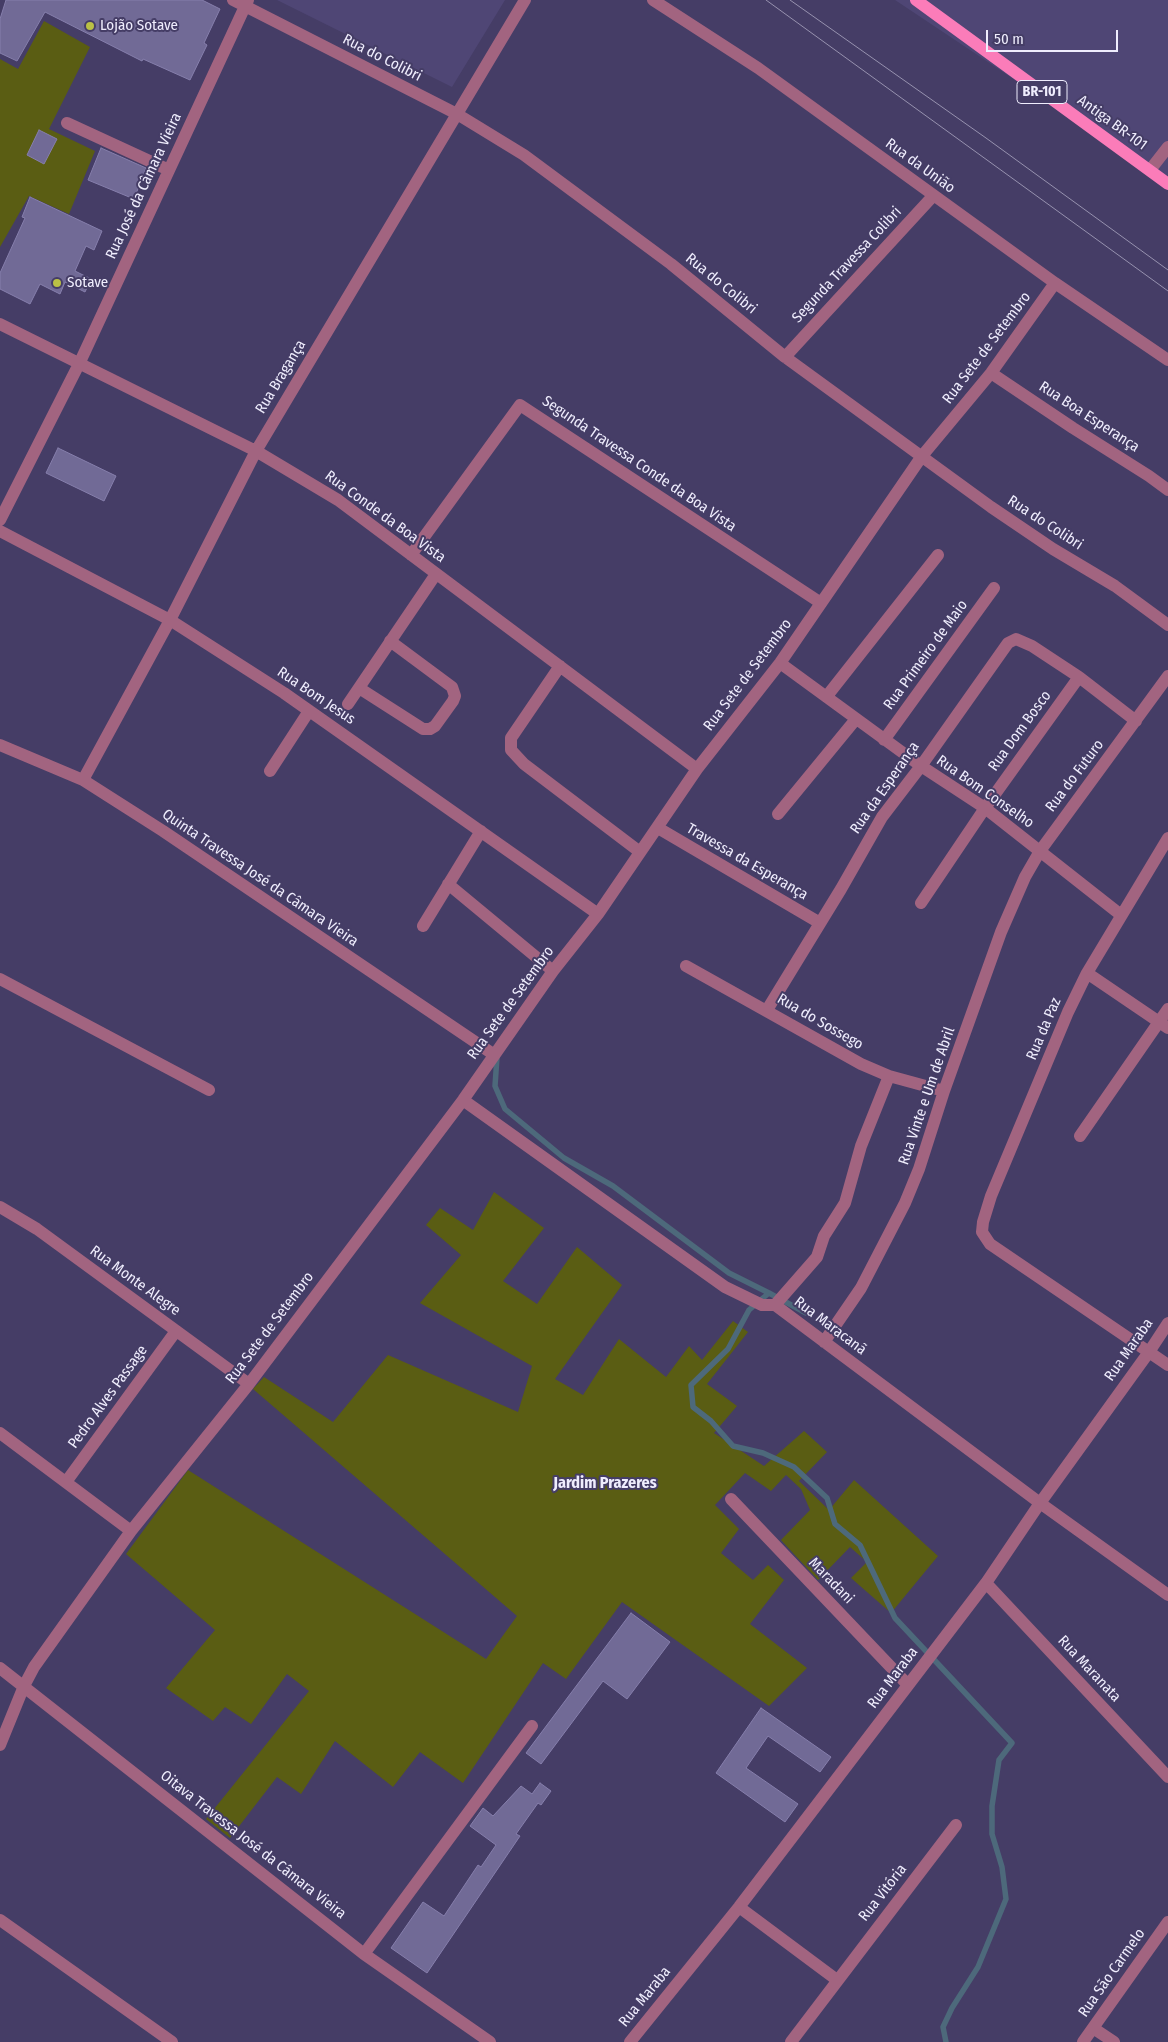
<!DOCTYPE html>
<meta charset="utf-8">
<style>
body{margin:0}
#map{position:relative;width:1168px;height:2042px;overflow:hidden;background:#453d66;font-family:"Fira Sans Condensed",sans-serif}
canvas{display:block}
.scale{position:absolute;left:986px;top:30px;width:132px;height:22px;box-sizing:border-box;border:2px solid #efedfd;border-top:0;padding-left:6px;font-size:15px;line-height:18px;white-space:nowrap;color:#efedfd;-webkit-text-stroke:4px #453d66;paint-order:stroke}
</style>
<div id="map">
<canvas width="1168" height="2042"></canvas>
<div class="scale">50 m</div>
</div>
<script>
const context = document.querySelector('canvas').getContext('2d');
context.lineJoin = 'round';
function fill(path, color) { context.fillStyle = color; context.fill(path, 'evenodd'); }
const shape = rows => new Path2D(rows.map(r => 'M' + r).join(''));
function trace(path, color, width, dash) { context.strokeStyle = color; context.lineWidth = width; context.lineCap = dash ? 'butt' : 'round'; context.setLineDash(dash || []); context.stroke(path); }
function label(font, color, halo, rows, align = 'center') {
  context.font = font + ' "Fira Sans Condensed",sans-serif'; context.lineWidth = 4; context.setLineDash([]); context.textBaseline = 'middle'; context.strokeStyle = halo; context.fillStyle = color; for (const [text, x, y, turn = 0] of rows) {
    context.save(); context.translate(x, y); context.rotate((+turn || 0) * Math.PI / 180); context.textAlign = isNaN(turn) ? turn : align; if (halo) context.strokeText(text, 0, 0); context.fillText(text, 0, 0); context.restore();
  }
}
fill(shape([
 [277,0,505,0,452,87],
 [895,0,1168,0,1168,184,1150,170]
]), '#4f4675');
fill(shape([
 [44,21,90,47,49,129,95,151,69,214,29,196,0,247,0,59,18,69],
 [494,1192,544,1228,503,1281,537,1304,577,1247,622,1285,555,1379,583,1395,619,1339,666,1377,689,1346,702,1360,733,1321,748,1332,707,1384,737,1406,714,1433,764,1466,804,1431,827,1452,799,1481,829,1510,854,1480,938,1556,891,1613,851,1578,867,1562,850,1547,818,1580,781,1540,810,1510,801,1489,786,1475,771,1491,745,1473,715,1505,739,1529,721,1553,753,1580,768,1565,784,1580,750,1624,807,1668,769,1706,622,1602,566,1679,543,1663,463,1783,420,1752,393,1787,335,1741,301,1794,277,1777,230,1838,206,1819,309,1691,287,1674,251,1724,225,1707,213,1721,166,1688,215,1630,126,1554,188,1470,486,1659,517,1616,253,1389,264,1377,333,1422,388,1355,518,1412,532,1366,420,1303,461,1255,426,1225,440,1208,473,1230]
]), '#5a5d13');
trace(shape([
 [497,1057,495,1086,505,1109,564,1158,613,1186,729,1273,769,1293],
 [806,1313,769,1293,757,1303,749,1310,728,1349,691,1385,693,1407,711,1421,733,1446,763,1453,794,1467,827,1498,835,1524,860,1545,895,1618,1012,1743,999,1760,992,1806,992,1834,1002,1867,1006,1899,978,1967,952,2008,943,2027,946,2042]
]), '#4d697b', 5.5);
const building = shape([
 [6,0,202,0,220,9,204,43,207,45,190,80,143,59,142,61,45,12,17,61,0,53,0,19,6,0],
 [39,130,57,139,44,164,27,155,39,130],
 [101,148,146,168,134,199,88,180,101,148],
 [30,197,102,231,94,250,86,246,75,271,91,279,85,292,65,282,60,294,40,284,30,304,0,289,0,273,25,218,22,217,30,197],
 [58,448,116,476,104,501,46,473,58,448],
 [631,1613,670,1642,627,1699,603,1681,541,1764,526,1753,631,1613],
 [761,1708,831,1757,820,1772,768,1736,746,1768,798,1804,785,1822,716,1773,761,1708],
 [540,1783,551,1791,541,1805,538,1803,516,1834,520,1836,427,1973,391,1948,423,1902,444,1916,478,1865,481,1867,496,1845,470,1826,483,1808,493,1816,521,1786,532,1794,540,1783]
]);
fill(building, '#716a96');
trace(building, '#867fac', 1);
trace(shape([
 [233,0,457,114,524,155,671,264,785,357,991,507,1053,549,1115,586,1168,625],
 [653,0,758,68,1055,283,1168,360],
 [67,123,169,170],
 [1150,170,1168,147],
 [0,324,256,451,338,500,697,769],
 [785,357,933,196],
 [991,373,1073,428,1149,476,1168,490],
 [0,520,80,362,248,0],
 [0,531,170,620,284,693,598,914],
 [411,555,520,405,821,603],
 [780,663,921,766,985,808,1121,915],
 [560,666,511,738,511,750,524,764,640,852],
 [359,688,423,729,430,729,435,726,453,701,455,696,452,687,390,641],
 [827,696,938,555],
 [348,704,436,574],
 [884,740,994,588],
 [0,745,83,780,163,831,493,1054],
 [270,771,309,711],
 [83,780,170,620,256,451,525,0],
 [778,814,856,719],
 [658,828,820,923],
 [1168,838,1087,973,1068,1012,991,1196,983,1222,982,1232,990,1244,1168,1365],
 [448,884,553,971],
 [921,903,985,808,1079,677],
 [423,926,481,831],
 [686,966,861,1064,889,1076,944,1091],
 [1087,973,1168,1028],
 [0,979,209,1090],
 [767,1010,841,889,882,817,921,766,1008,643,1016,639,1032,646,1079,677,1136,721],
 [463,1100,725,1287,762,1305,775,1305,1040,1503,1168,1595],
 [1080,1136,1168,1009],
 [0,1207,37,1229,249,1384],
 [775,1305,817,1257,824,1236,845,1203,861,1146,889,1076],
 [824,1342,861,1288,905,1203,919,1169,944,1091,1001,932,1025,877,1040,851,1168,676],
 [0,1433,131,1531],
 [66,1482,176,1331],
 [731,1499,908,1685],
 [986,1583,1168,1777],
 [0,1668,364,1954,490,2042],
 [0,1745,24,1686,34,1667,131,1531,249,1384,463,1100,553,971,598,914,697,769,780,663,922,456,991,373,1055,283],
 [739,1907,837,1980],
 [0,1920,172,2042],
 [364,1954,532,1726],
 [1093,2028,1114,2042],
 [630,2042,739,1907,986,1583,1040,1503,1149,1352,1168,1323],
 [791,2042,956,1825],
 [1083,2042,1168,1922]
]), '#a26480', 12);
trace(shape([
 [916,0,1168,184]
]), '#fb7cb9', 12);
trace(shape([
 [766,0,1168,291],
 [790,0,986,138,1168,270]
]), '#9792af', 1);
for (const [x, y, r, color] of [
 [90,26,5,"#bac045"],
 [57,283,5,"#bac045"]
]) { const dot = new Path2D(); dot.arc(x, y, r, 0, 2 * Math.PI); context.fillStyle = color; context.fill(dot); trace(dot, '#453d66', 2); }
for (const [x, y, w] of [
 [1042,92,50]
]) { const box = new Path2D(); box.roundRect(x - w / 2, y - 11.5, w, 23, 4); context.fillStyle = '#453d66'; context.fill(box); trace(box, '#efedfd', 1); }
label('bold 14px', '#efedfd', null, [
 ["BR-101",1042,92]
]);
label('15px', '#efedfd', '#453d66', [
 ["Lojão Sotave",100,26],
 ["Sotave",67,283]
], 'left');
label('15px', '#efedfd', '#453d66', [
 ["Rua do Colibri",382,58,27],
 ["Antiga BR-101",1112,123,36],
 ["Rua da União",920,166,36],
 ["Rua José da Câmara Vieira",144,186,-65],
 ["Segunda Travessa Colibri",847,265,-47],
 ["Rua do Colibri",721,284,39],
 ["Rua Sete de Setembro",987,348,-53],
 ["Rua Bragança",281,377,-59],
 ["Rua Boa Esperança",1089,417,33],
 ["Segunda Travessa Conde da Boa Vista",639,464,34],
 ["Rua Conde da Boa Vista",385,517,36],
 ["Rua do Colibri",1045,523,33],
 ["Rua Primeiro de Maio",926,655,-54],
 ["Rua Sete de Setembro",748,675,-53],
 ["Rua Bom Jesus",316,696,34],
 ["Rua Dom Bosco",1020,731,-54],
 ["Rua do Futuro",1075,776,-53],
 ["Rua da Esperança",885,788,-55],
 ["Rua Bom Conselho",985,792,35],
 ["Travessa da Esperança",747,862,30],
 ["Quinta Travessa José da Câmara Vieira",260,878,34],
 ["Rua Sete de Setembro",511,1003,-54],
 ["Rua do Sossego",820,1022,30],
 ["Rua da Paz",1044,1029,-67],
 ["Rua Vinte e Um de Abril",927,1096,-71],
 ["Rua Monte Alegre",135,1281,36],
 ["Rua Maracanã",830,1326,37],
 ["Rua Sete de Setembro",270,1328,-53],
 ["Rua Maraba",1129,1350,-55],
 ["Pedro Alves Passage",108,1397,-54],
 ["Maradani",831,1581,46],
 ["Rua Maranata",1089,1669,47],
 ["Rua Maraba",893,1678,-53],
 ["Oitava Travessa José da Câmara Vieira",253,1845,38],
 ["Rua Vitória",883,1893,-52],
 ["Rua São Carmelo",1112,1973,-55],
 ["Rua Maraba",645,1997,-51]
]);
label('bold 16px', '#efedfd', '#453d66', [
 ["Jardim Prazeres",605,1484]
]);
</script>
